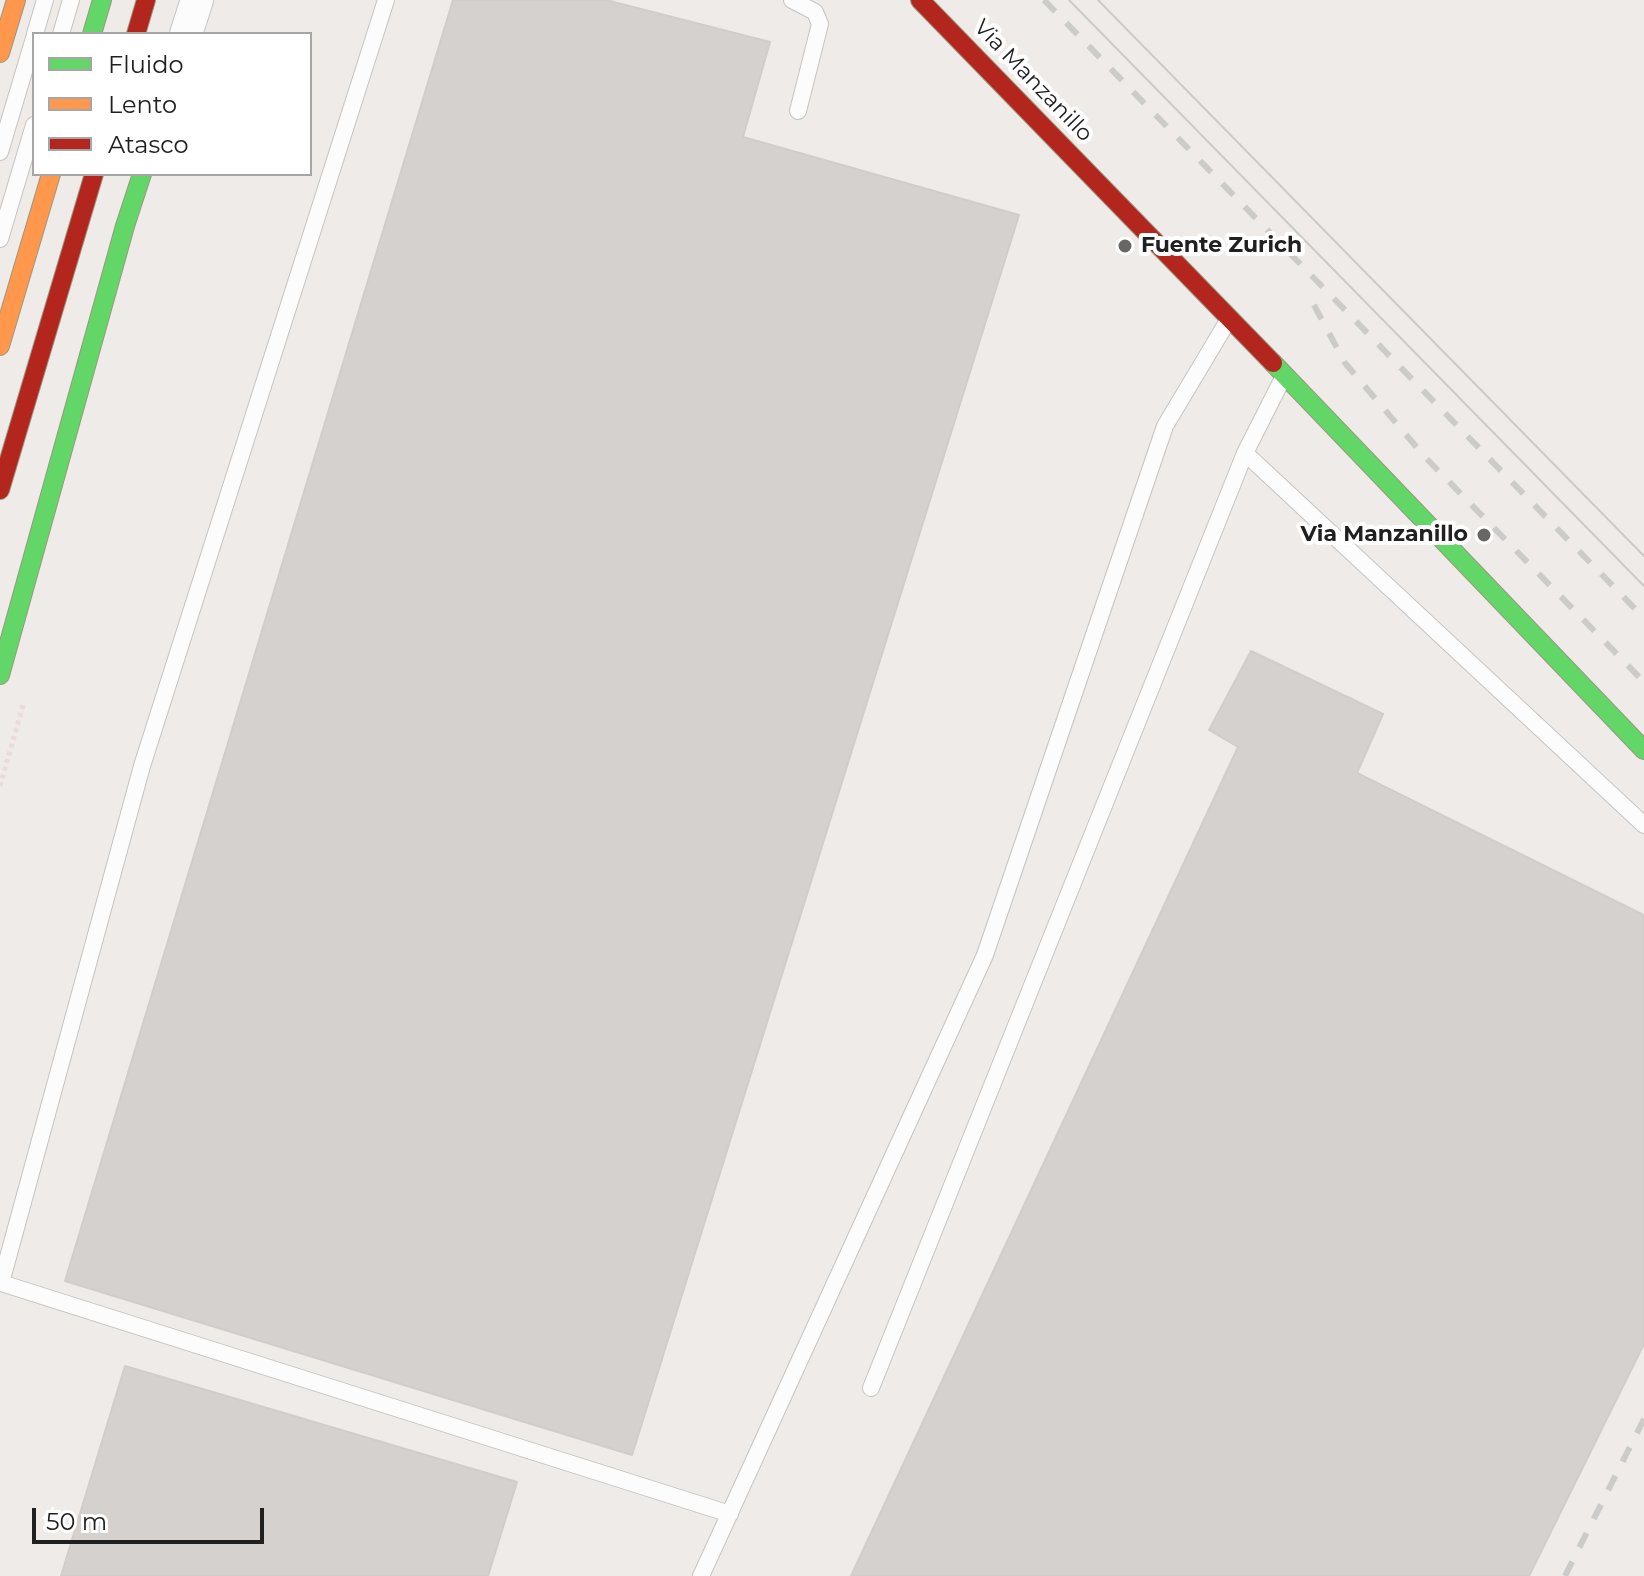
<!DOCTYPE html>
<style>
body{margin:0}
#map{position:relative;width:1644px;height:1576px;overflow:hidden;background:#eeebe8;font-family:Montserrat,sans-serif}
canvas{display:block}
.legend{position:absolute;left:32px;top:32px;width:280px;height:144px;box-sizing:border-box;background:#fff;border:2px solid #a6a6a6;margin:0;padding:10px 14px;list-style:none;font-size:24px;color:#202020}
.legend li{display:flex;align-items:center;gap:16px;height:40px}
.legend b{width:40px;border:2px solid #a6a6a6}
.scale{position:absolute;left:32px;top:1508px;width:232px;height:36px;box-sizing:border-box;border:4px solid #202020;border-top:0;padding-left:10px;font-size:24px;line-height:28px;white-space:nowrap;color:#202020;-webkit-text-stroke:6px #fff;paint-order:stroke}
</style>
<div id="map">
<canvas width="1644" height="1576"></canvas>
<ul class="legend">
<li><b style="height:10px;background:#63d668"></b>Fluido</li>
<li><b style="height:10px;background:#ff974d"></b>Lento</li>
<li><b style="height:10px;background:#b3261e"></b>Atasco</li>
</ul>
<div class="scale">50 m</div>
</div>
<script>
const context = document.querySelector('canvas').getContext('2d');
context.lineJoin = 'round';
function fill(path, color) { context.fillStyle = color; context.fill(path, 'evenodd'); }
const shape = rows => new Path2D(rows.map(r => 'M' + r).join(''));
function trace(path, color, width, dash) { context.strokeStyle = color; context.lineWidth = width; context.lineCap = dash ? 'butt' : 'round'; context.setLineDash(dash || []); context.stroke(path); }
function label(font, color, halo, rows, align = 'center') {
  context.font = font + ' Montserrat,sans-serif'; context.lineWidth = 8; context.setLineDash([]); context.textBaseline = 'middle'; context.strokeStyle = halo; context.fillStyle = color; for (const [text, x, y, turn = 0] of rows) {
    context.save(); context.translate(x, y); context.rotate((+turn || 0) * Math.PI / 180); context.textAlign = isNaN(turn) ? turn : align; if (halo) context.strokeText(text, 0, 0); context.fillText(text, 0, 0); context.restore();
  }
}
const building = shape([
 [453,0,606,0,770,42,743,137,1019,215,632,1455,65,1281,453,0],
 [1251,651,1383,714,1357,773,1644,915,1644,1344,1529,1576,851,1576,1238,747,1209,730,1251,651],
 [125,1366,517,1482,488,1576,61,1576,125,1366]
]);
fill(building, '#d5d1cf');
trace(building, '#d1cdc9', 2);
const lane = shape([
 [386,0,142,766,1,1283,730,1514],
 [792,0,815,12,820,24,798,111],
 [35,34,45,0],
 [61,34,71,0],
 [0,152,34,38],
 [0,239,34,125],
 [1245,453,1644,825],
 [871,1388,1245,453,1284,376],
 [701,1576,985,955,1165,426,1229,319]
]);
const street = shape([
 [186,34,197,0]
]);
const fast = shape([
 [92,34,102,0],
 [1273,363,1644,750],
 [0,675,125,226,142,174]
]);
const slow = shape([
 [0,53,16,0],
 [0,346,51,174]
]);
const jam = shape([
 [920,0,1273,363],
 [136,34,146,0],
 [0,490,94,174]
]);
trace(lane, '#c5c4c3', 18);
trace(street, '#c5c4c3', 34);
trace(fast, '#999880', 20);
trace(slow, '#999880', 20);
trace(jam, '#999880', 20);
trace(shape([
 [0,786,24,702]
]), '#ebdada', 5, [4, 4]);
trace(lane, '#fcfcfc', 16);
trace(street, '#fcfcfc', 32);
trace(fast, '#63d668', 18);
trace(slow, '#ff974d', 18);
trace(jam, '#b3261e', 18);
trace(shape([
 [1069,0,1644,586],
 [1098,0,1644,556]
]), '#cbcbca', 2);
trace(shape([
 [1044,0,1644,618],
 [1314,305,1345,363,1425,457,1644,682],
 [1565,1576,1644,1419]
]), '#cbcbca', 6, [16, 16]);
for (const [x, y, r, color] of [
 [1125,246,8,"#686766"],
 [1484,535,8,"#686766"]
]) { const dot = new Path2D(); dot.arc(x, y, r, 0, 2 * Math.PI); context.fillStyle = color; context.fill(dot); trace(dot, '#fff', 3); }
label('22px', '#202020', '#fff', [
 ["Via Manzanillo",1033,81,46]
]);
label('bold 22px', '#202020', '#fff', [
 ["Fuente Zurich",1141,246],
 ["Via Manzanillo",1468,535,"right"]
], 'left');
</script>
